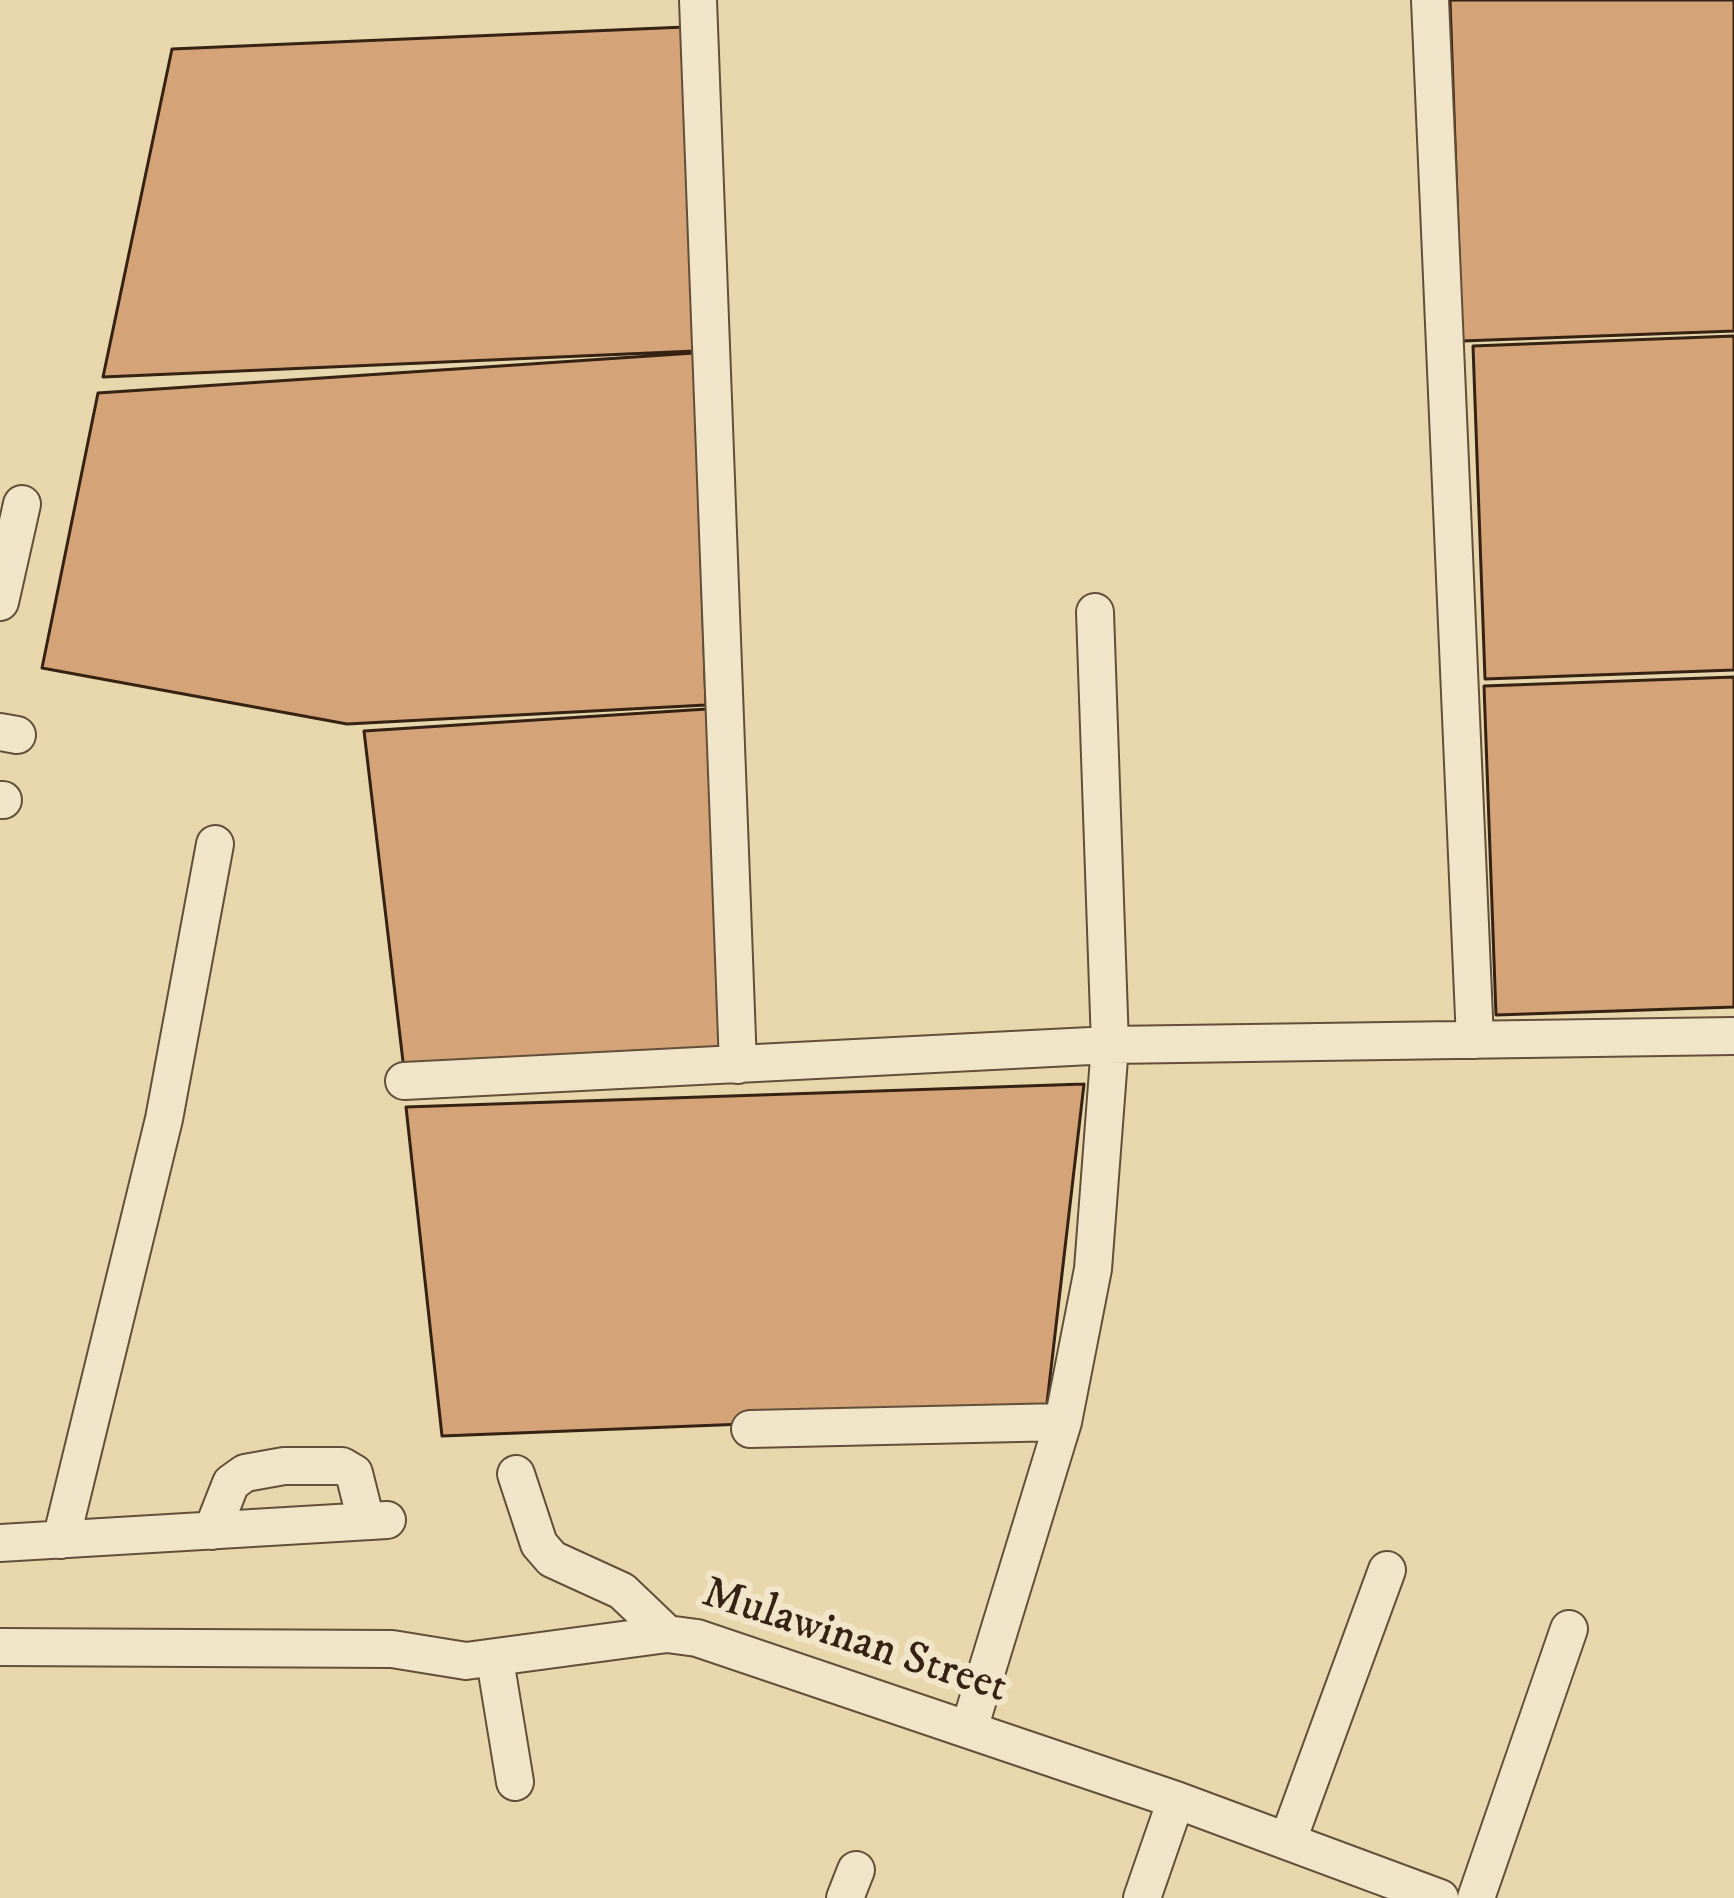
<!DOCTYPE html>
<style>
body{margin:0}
canvas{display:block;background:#e8d7ac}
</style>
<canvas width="1734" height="1898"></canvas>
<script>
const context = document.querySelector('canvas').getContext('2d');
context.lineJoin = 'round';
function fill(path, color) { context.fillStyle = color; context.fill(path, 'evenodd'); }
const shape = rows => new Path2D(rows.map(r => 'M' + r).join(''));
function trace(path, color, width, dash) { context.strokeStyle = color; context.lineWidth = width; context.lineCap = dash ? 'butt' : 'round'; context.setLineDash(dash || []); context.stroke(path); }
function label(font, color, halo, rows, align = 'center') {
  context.font = font + ' "IM FELL DW Pica",serif'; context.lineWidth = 12; context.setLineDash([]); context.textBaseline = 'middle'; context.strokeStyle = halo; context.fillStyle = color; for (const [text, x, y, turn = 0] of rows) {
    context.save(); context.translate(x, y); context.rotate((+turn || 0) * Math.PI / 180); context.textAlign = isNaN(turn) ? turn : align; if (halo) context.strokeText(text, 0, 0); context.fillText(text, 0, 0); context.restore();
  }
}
const building = shape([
 [1450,0,1734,0,1734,331,1462,341,1450,0],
 [685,27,695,351,103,377,172,49,685,27],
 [1734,336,1734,670,1485,679,1473,346,1734,336],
 [694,353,706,705,347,724,42,668,98,393,694,353],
 [1734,677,1734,1007,1496,1015,1484,686,1734,677],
 [707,709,721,1058,404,1070,364,731,707,709],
 [1084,1084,1046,1412,442,1436,406,1107,1084,1084]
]);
fill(building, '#d5a378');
trace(building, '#352213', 3);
const minor = shape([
 [698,0,738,1065],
 [1430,0,1475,1040],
 [0,602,22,504],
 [0,732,17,735],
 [0,800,3,800],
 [404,1081,1110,1045,1734,1036],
 [750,1429,1063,1422],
 [516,1474,539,1544,552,1559,622,1591,667,1634],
 [212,1531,231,1483,245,1473,284,1466,342,1466,354,1473,366,1521],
 [61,1540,164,1119,215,844],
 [0,1543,387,1520],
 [0,1647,392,1649,466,1661,667,1634,697,1638,1176,1800,1440,1898],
 [495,1660,515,1782],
 [969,1729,1063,1422,1093,1269,1110,1045,1095,612],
 [1288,1840,1387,1570],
 [845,1898,856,1870],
 [1142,1898,1176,1800],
 [1476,1898,1569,1629]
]);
trace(minor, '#624f39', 40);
trace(minor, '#f0e5c9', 36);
label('45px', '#352213', '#f0e5c9', [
 ["Mulawinan Street",854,1643,18]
]);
</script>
